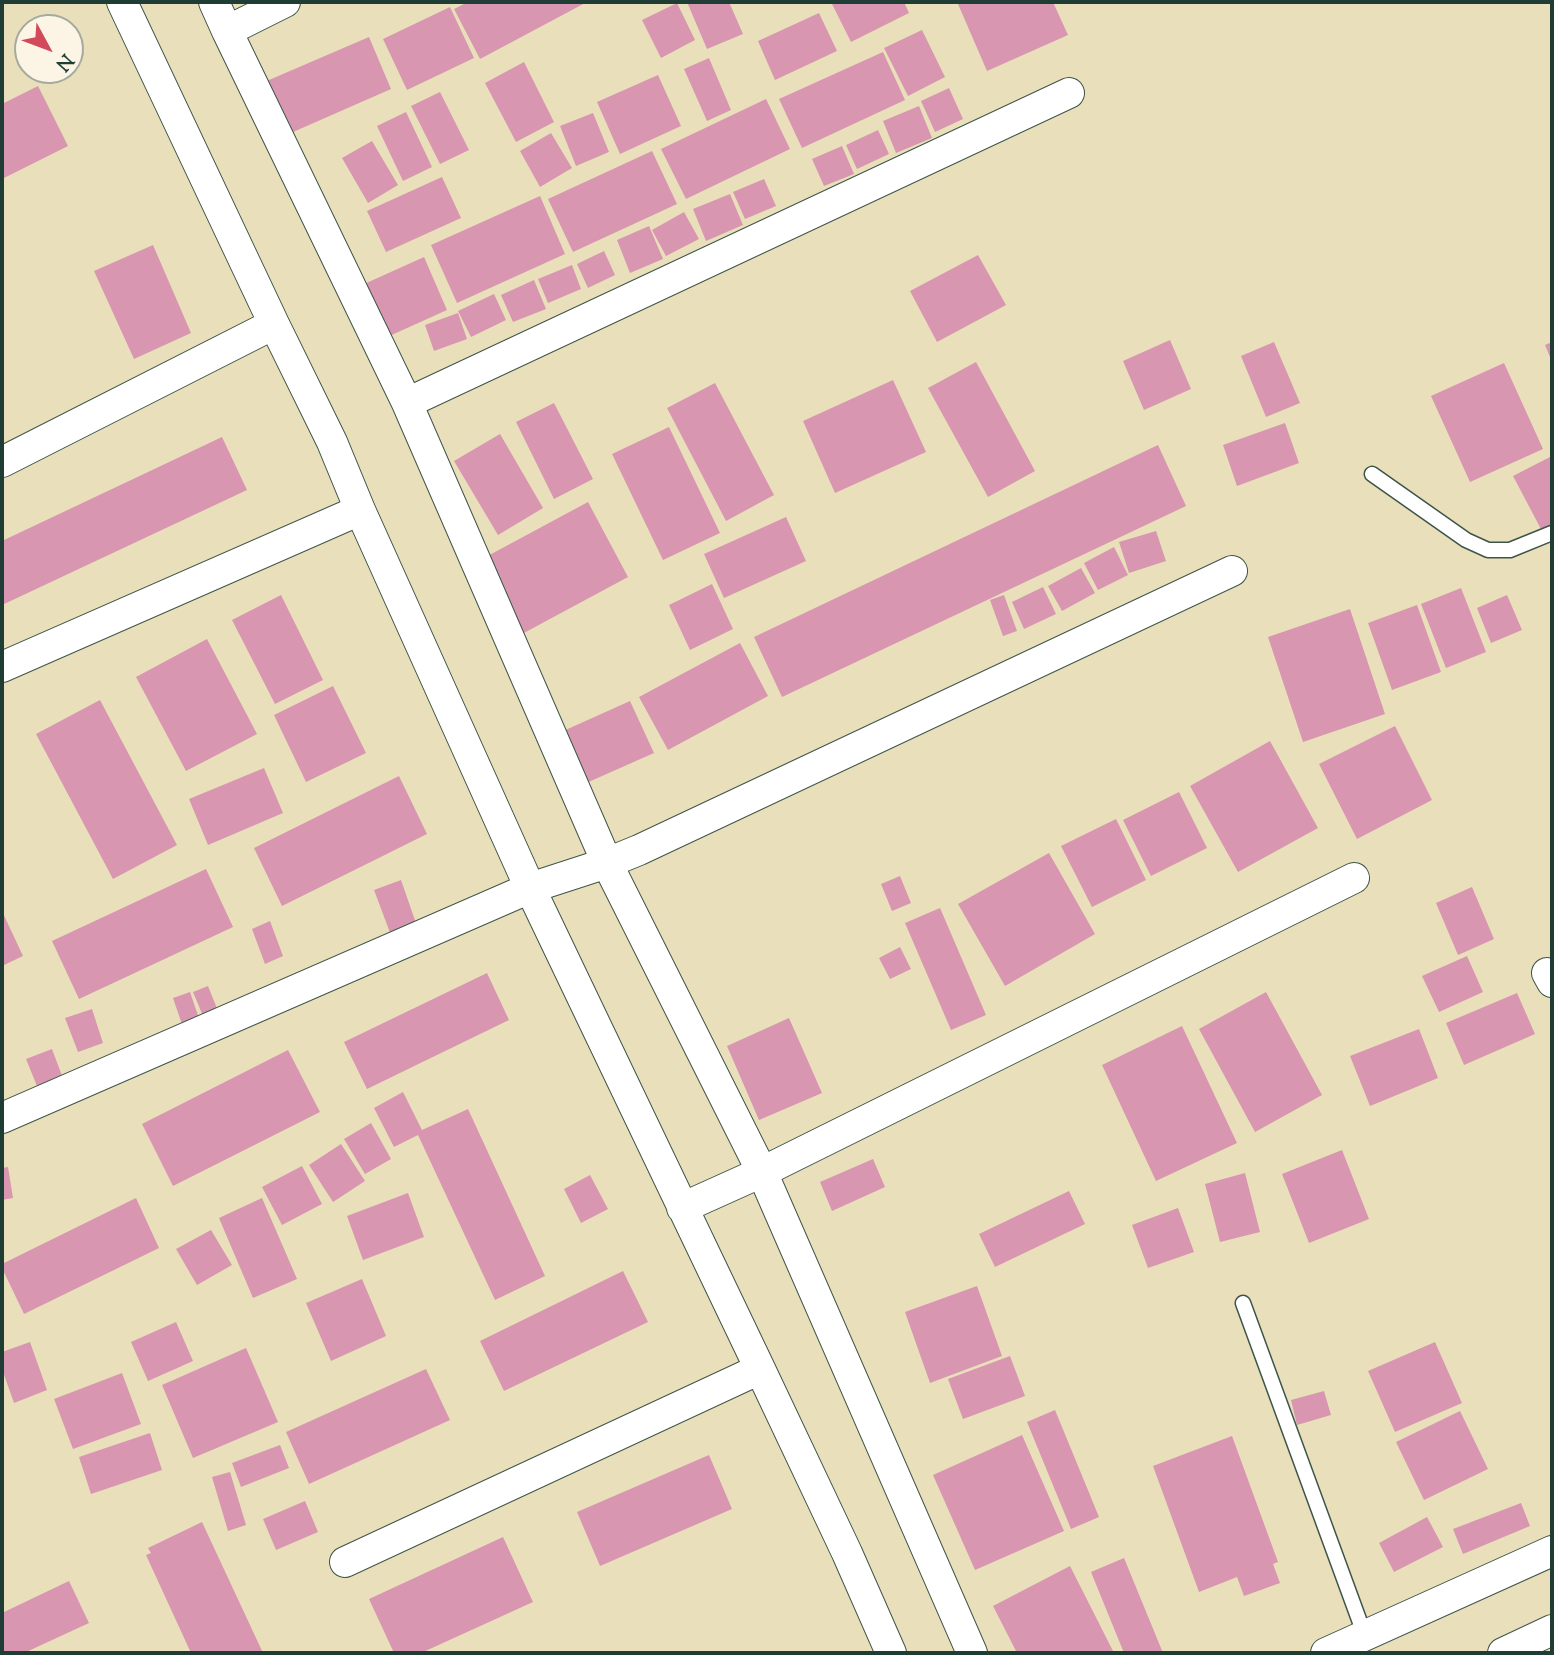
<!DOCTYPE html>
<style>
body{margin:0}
#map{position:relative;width:1554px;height:1655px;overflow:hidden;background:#e9dfbb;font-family:"Sorts Mill Goudy",serif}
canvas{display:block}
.frame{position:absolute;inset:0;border:4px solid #1f3d34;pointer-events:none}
.north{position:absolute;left:14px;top:14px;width:70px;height:70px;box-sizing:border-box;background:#fcf5e5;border:2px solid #a4ab9e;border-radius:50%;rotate:131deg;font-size:19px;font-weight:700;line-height:28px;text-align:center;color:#1f3d34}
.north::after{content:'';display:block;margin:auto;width:24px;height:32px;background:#d1495b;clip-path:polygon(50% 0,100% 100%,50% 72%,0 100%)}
</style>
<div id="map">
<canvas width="1554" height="1655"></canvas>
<div class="frame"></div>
<div class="north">N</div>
</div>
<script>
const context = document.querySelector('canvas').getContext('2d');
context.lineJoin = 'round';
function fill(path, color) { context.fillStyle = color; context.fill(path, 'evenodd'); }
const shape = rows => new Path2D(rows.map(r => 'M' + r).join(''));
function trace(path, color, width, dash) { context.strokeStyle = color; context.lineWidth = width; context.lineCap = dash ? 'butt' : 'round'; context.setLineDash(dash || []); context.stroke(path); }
fill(shape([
 [468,2,587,2,480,59,454,9],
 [687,2,729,2,743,34,707,49],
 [831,2,904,2,909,13,851,42],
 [962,2,1053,2,1068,35,987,71,958,4],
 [677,3,695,40,661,58,642,20],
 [450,7,474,58,407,90,383,39],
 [819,13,837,51,775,80,758,41],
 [922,30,945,77,908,96,884,48],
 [369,37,391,89,284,136,262,83],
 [883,52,905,100,802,148,779,99],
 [709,58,731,110,707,121,684,69],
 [524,62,554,122,516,142,485,83],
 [658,75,681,126,620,154,597,102],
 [38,86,68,146,2,179,2,104],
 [949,88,963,119,935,132,921,101],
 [440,92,469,150,440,164,411,106],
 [766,99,790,149,686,199,661,149],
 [919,106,932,138,896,153,883,121],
 [406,112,432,167,403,181,377,126],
 [593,113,609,152,576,166,560,126],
 [878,130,889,154,857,169,846,145],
 [551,133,572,168,540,187,520,151],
 [372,141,398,185,368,203,342,158],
 [842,146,854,174,824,186,812,159],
 [652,151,677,204,573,252,548,199],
 [442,177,461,218,386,252,367,211],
 [764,179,776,206,745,219,733,192],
 [730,194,743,225,706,241,693,209],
 [540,196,565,254,457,303,431,245],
 [684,212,699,239,666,256,652,230],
 [649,226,663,259,630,273,617,240],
 [153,245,191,333,134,359,94,271],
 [604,251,615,275,588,288,577,264],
 [978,255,1006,305,937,342,910,291],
 [424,257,447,310,385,338,362,285],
 [572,265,581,289,548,303,538,279],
 [534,280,546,309,513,322,501,295],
 [494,294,506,320,471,337,458,311],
 [458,313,467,339,434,351,425,325],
 [1170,340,1191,389,1144,410,1123,361],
 [1274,342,1300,403,1266,417,1241,356],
 [1552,342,1552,362,1545,345],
 [976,362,1035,471,988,497,928,388],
 [1504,363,1543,449,1470,482,1431,396],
 [893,380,926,452,835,493,803,421],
 [715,383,774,495,726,521,667,408],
 [554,403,593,479,554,499,516,422],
 [1285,423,1299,463,1237,486,1223,445],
 [669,427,720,533,663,560,612,454],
 [500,434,543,508,498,535,454,461],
 [222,437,247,490,2,605,2,541],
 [1158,445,1186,506,782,697,754,637],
 [1552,456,1552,526,1542,531,1513,476],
 [588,502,628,577,522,634,482,559],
 [786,517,806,561,724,598,704,554],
 [1156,531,1166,561,1129,573,1119,542],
 [1114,547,1128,575,1098,590,1084,563],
 [1081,568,1095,593,1062,611,1048,586],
 [712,584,733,629,690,650,669,605],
 [1043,587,1056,614,1024,629,1012,602],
 [1461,588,1486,652,1446,668,1421,604],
 [281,595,323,680,275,704,232,620],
 [1004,595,1017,631,1003,636,990,600],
 [1507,595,1522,630,1491,643,1477,608],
 [1417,605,1441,672,1392,690,1368,623],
 [1350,609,1385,714,1303,742,1268,637],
 [207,639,257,734,186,771,136,677],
 [740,643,768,696,668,750,639,697],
 [333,686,366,753,306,782,274,715],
 [100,700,177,845,113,879,36,734],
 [630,701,654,753,584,784,561,732],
 [1395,726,1432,800,1357,839,1319,764],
 [1270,741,1318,828,1238,872,1190,786],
 [264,768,283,813,208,845,189,799],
 [399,776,427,834,282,906,254,848],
 [1179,792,1207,848,1151,876,1123,820],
 [1116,819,1146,880,1092,907,1061,846],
 [1049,853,1095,934,1005,986,958,904],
 [206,869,233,927,79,999,52,941],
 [900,876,911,903,892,911,881,884],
 [401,880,418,929,392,938,374,890],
 [1472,887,1494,939,1458,955,1436,903],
 [940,908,986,1015,951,1030,905,923],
 [2,911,23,956,2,966],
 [270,921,283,956,265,964,252,929],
 [900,947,911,969,890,979,879,958],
 [1467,956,1483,992,1439,1012,1422,976],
 [487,973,509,1020,367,1089,344,1042],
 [208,986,220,1016,205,1021,193,992],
 [190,992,203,1030,186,1036,173,998],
 [1266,992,1322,1095,1255,1132,1199,1029],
 [1517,993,1535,1034,1464,1065,1446,1023],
 [92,1009,103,1043,78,1052,65,1018],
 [789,1018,822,1093,759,1120,727,1046],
 [1182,1026,1237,1143,1156,1181,1102,1065],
 [1419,1029,1438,1078,1370,1106,1350,1056],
 [52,1049,64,1081,39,1091,26,1059],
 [288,1050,320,1112,173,1186,142,1124],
 [403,1092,422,1130,468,1109,545,1276,495,1300,418,1135,394,1147,374,1108],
 [371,1123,391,1159,365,1174,344,1139],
 [341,1144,365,1181,333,1202,309,1165],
 [1342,1150,1369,1219,1309,1243,1282,1174],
 [873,1159,885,1187,832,1211,820,1182],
 [302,1166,322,1204,282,1225,262,1187],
 [8,1167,13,1198,2,1200,2,1168],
 [1245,1173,1260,1232,1220,1242,1205,1184],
 [590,1175,608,1209,581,1223,564,1189],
 [1069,1191,1085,1224,995,1267,979,1234],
 [408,1193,424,1237,363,1260,347,1216],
 [136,1198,159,1248,24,1314,2,1268,2,1264],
 [262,1198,297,1279,253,1298,219,1218],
 [1178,1208,1194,1252,1148,1268,1132,1225],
 [211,1230,232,1265,197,1285,176,1249],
 [623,1271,648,1322,504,1391,480,1341],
 [362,1279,386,1336,331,1361,306,1303],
 [977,1286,1002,1356,930,1383,905,1312],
 [176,1322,193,1361,148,1381,131,1342],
 [30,1342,47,1390,14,1403,2,1369,2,1352],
 [1435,1342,1462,1403,1395,1432,1368,1371],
 [246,1348,278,1422,193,1458,162,1385],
 [1010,1356,1025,1396,963,1419,948,1379],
 [426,1369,450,1420,309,1484,286,1432],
 [122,1373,141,1424,73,1449,54,1399],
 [1324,1391,1331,1415,1297,1425,1291,1400],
 [1055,1410,1099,1517,1071,1529,1027,1422],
 [1460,1411,1488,1469,1424,1500,1396,1442],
 [150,1433,162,1470,91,1494,79,1457],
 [1022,1435,1064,1531,975,1570,933,1475],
 [1232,1436,1278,1562,1273,1564,1280,1583,1244,1596,1237,1577,1199,1592,1153,1466],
 [280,1445,289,1468,241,1487,232,1463],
 [709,1455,732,1509,600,1566,577,1512],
 [230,1472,246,1525,228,1531,212,1477],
 [305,1501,318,1532,276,1550,263,1519],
 [1521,1503,1530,1526,1463,1554,1453,1529],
 [1427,1517,1443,1547,1394,1572,1379,1543],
 [202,1522,263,1653,191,1653,146,1555,151,1553,148,1548],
 [503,1537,533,1602,421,1653,394,1653,369,1599],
 [1124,1558,1163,1653,1124,1653,1091,1572],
 [1070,1566,1114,1653,1017,1653,993,1606],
 [69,1581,89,1623,24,1653,2,1653,2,1613]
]), '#d896b1');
const lane = shape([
 [1372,474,1466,540,1488,550,1510,550,1552,533],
 [1243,1303,1365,1636]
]);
const street = shape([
 [122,2,274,324,332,442,360,510,530,888,760,1369,847,1553,891,1653],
 [214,2,227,31,407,403,607,863,762,1172,972,1653],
 [227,31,285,2],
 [407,403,1069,93],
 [2,462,274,324],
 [2,667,360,510],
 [1547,973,1552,982],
 [2,1118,530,888,607,863,639,850,1232,571],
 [682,1208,762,1172,1354,878],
 [345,1562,760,1369],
 [1326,1653,1552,1551],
 [1503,1653,1552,1630]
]);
trace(lane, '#3d5548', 17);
trace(street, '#3d5548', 32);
trace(lane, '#fff', 14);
trace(street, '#fff', 30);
</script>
